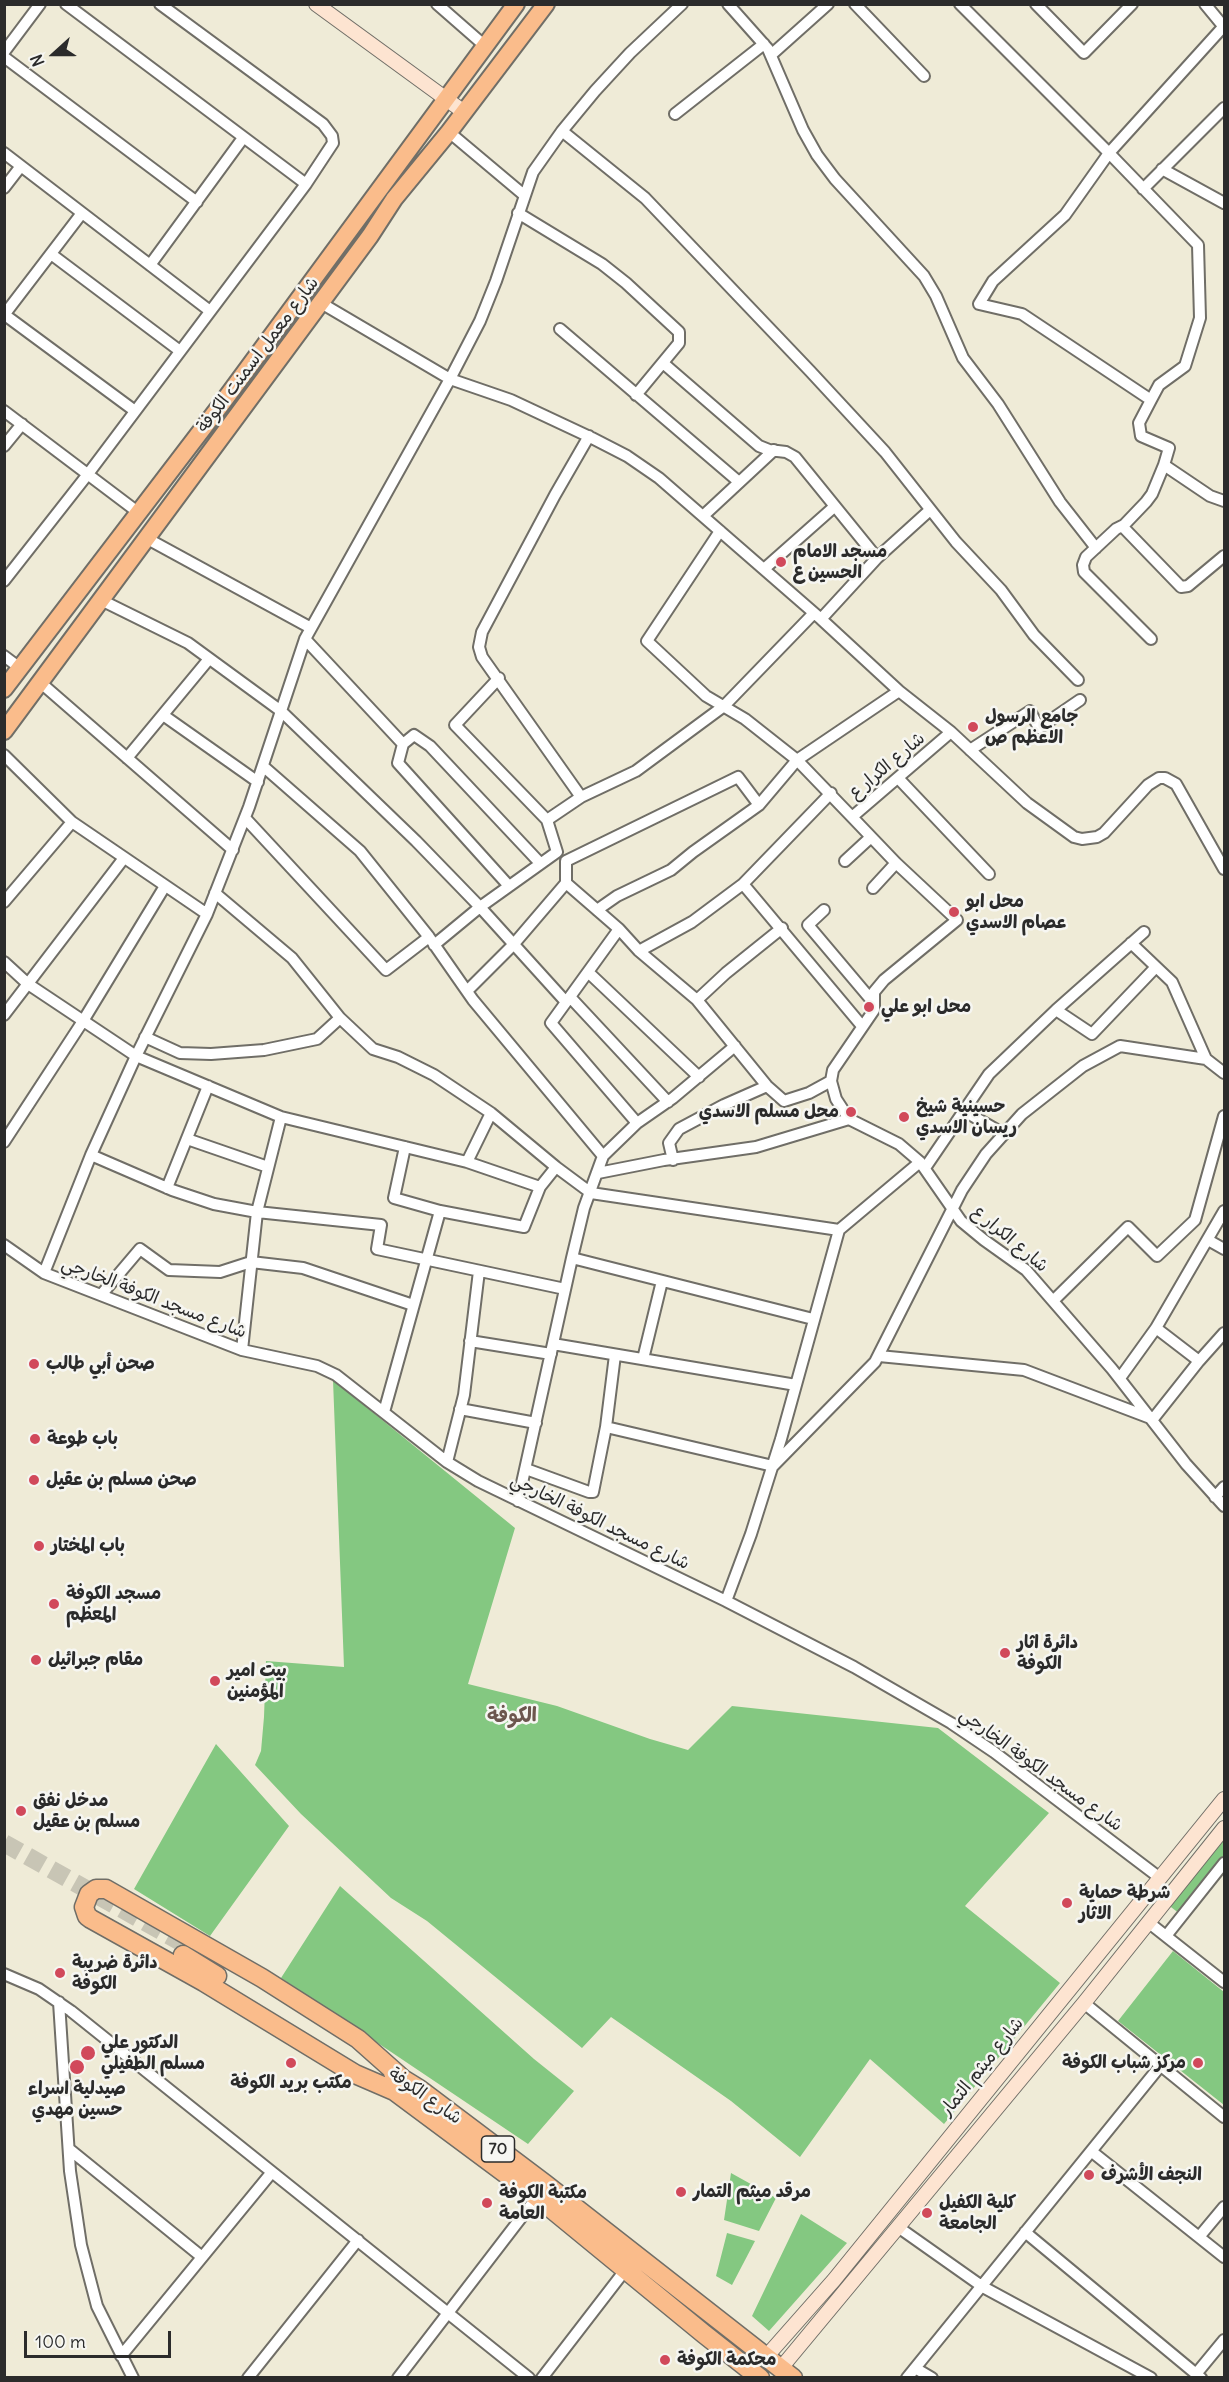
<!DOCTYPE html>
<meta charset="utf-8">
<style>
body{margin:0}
#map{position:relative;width:1229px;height:2382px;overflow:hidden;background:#efebd7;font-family:Delius,sans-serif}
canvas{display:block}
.frame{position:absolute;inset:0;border:6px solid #2b2b2b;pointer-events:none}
.north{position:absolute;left:24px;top:24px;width:60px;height:60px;-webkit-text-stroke:4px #f6f6f2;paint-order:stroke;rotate:249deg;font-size:16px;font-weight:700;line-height:24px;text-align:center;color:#2b2b2b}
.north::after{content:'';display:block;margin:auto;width:21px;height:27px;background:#2b2b2b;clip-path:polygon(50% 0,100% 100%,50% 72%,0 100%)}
.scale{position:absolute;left:24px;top:2331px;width:147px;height:27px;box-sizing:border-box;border:3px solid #2b2b2b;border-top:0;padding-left:8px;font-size:18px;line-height:21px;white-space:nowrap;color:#2b2b2b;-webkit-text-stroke:4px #f6f6f2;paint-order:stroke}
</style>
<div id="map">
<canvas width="1229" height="2382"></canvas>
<div class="frame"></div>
<div class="north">N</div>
<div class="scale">100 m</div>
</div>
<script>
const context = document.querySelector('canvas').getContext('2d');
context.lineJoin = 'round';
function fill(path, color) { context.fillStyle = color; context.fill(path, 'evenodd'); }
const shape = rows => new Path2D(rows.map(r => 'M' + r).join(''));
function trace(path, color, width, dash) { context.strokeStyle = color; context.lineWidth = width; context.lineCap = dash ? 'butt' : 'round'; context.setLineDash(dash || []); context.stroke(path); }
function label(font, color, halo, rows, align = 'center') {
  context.font = font + ' Delius,"Playpen Sans Arabic",sans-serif'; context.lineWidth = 5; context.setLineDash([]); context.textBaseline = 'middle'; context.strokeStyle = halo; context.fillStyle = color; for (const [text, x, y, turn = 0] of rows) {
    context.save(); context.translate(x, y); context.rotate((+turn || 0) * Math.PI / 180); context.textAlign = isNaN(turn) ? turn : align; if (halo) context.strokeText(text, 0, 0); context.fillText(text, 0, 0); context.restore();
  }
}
fill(shape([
 [333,1380,515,1528,468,1684,557,1706,650,1739,688,1750,732,1706,938,1728,1049,1813,965,1906,1060,1983,944,2124,870,2059,800,2157,731,2101,611,2017,582,2048,427,1921,391,1898,301,1814,255,1765,261,1751,264,1717,266,1661,344,1667],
 [216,1744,289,1826,210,1936,134,1889],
 [1224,1833,1224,1859,1180,1914,1167,1904],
 [340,1886,534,2059,574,2091,528,2144,281,1978],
 [1173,1951,1224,1992,1224,2105,1118,2021],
 [731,2173,776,2198,759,2231,724,2220],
 [801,2214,847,2243,769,2331,752,2316],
 [727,2233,755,2241,732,2285,716,2276]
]), '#84c881');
trace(shape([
 [4,1843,186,1945]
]), '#c8c5b5', 18, [18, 9]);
const street = shape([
 [66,4,306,184],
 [437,4,485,46],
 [728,4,768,49,803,130,817,155,835,179,924,276,936,296,963,358,998,404,1060,502,1096,548],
 [855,4,924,76],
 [960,4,1109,153,1224,26],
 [1036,4,1084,53,1132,4],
 [1205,4,1224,27],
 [4,52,40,4],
 [771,55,828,4],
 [4,57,197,202],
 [675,114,764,44],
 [562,131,645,198,810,371,885,452,956,542,1001,590,1034,635,1078,680],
 [449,132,524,195],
 [4,153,210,311],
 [1162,169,1224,203],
 [4,188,21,166],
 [1143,189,1224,108],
 [518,213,602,264,626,283,679,332,679,343,636,395],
 [51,254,180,351],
 [150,265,243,138],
 [321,303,450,379,511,400,592,438,627,456,659,478,821,619,899,691,951,732,1027,803,1074,837,1082,839,1097,837,1104,833,1148,785,1159,778,1165,778,1176,784,1224,869],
 [4,315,82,213],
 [5,315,135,411],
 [560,329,739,482],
 [663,363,759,446,769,450,786,452,795,457,877,558],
 [1151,400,1022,314,979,304,993,281,1065,215,1109,153,1198,245,1200,318,1185,366,1159,385,1151,400,1139,423,1141,436,1169,448,1164,465,1152,494,1146,502,1124,525,1116,529,1086,557,1083,565,1084,572,1151,639],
 [4,411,139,513],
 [589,436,555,495,482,632,479,647,482,657,581,797,636,771,724,706,814,613],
 [4,446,22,424],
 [1164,465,1210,496,1224,501],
 [703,516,774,450],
 [1122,526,1181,587,1188,586,1224,556],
 [720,531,647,641,706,696,745,719,797,760,852,817],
 [146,538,311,628],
 [764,569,834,507],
 [4,581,88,474,306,184,333,143,332,136,323,124,160,4],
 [101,600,188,643,281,711,416,841,480,907,566,1002],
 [821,619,877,558,930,510],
 [305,639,403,744,398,763,509,886],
 [4,656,20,668],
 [499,678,455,725,547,820],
 [41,683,233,850],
 [163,715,258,782],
 [951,732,852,817,896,863,957,920,884,980,874,992,874,1010,833,1070,831,1081,836,1099,849,1119,899,1144,920,1162,961,1221,984,1240,1026,1270,1112,1369,1186,1464,1224,1506],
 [403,744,414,735,430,746,540,863],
 [970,750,1030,711,1039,728,1080,700],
 [4,755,72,822,207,914],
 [127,758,209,659],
 [264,767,360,851,429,937,473,1000,603,1156,584,1208,572,1258,518,1501],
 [898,778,989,874],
 [245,818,386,970,429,937],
 [845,861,871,837],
 [566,883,619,929,639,951,697,1000,767,1086,784,1101,809,1093,831,1081],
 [743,884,862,1026],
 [873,888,896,863],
 [215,893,292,958,340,1018,373,1049,398,1057,434,1075,491,1113,556,1167,591,1193,839,1230,920,1162],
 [4,902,72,822],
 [597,910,617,896,671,870,693,852,759,805,797,760,899,691],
 [824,910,808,925,873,1002],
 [619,929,551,1023,637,1123],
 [1131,943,1172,982,1206,1059],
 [434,945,480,907,557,852,547,820,581,797],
 [639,951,692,922,743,884,831,793],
 [4,962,28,984,136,1056,281,1117,467,1162,540,1187],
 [588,972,699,1077],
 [467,991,513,945,566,883,566,861,738,777,759,805],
 [570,997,668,1102],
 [697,1000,726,973,782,928],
 [1056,1010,1092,1034,1156,967],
 [4,1015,124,858],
 [145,1037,180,1053,211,1054,264,1050,317,1039,340,1018],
 [964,1111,1004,1134],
 [187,1139,268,1167],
 [4,1142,83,1021,165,886],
 [405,1147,394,1198,440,1211,524,1227,540,1187,556,1167],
 [91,1155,172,1190,214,1204,257,1212,381,1225,377,1249,565,1289],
 [603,1156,637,1123,673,1098,735,1046],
 [673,1160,669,1143,679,1129,724,1105,767,1086],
 [467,1162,491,1113],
 [925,1168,989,1074,1056,1010,1144,932],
 [598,1173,664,1160,756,1147,849,1119],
 [167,1188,208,1086],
 [1208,1240,1224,1249],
 [4,1245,44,1273,242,1350,317,1366,336,1375,447,1462,478,1481,726,1601,854,1667,951,1723,994,1752,1160,1878],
 [572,1258,813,1319],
 [44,1273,91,1155,136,1056,207,914,249,807,305,639,450,379,480,321,496,281,533,172,562,131,595,91,630,53,682,4],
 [101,1295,140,1249,169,1270,220,1272,251,1262,303,1268,413,1305],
 [1054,1300,1128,1227,1157,1256,1195,1220,1224,1116],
 [1156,1328,1199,1361],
 [470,1341,551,1354],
 [553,1344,796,1385],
 [242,1350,257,1212,281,1117],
 [879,1356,1024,1370,1153,1419,1199,1361,1224,1333],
 [643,1359,662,1281],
 [1120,1378,1156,1328,1224,1211],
 [460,1409,536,1423],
 [384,1412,440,1211],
 [606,1427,773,1466,875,1362,962,1190,986,1154,1022,1114,1083,1066,1120,1046,1206,1059,1224,1073],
 [447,1462,464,1395,479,1271],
 [526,1469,589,1492,593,1492,606,1427,615,1355],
 [1215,1497,1224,1487],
 [726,1601,751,1534,781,1439,839,1230],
 [1148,1922,1224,1982],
 [1166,1936,1224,1863],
 [4,1974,39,1989,71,2011,529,2378],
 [59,2002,70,2171,81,2245,97,2306,133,2378],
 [1084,2003,1224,2117],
 [69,2149,202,2257],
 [1091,2151,1224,2257],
 [898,2227,983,2287,1151,2378],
 [1025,2232,1201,2378],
 [1199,2237,1224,2207],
 [121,2356,272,2172],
 [915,2368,932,2378],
 [1196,2374,1224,2340],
 [248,2378,358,2240],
 [398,2378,537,2197],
 [542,2378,626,2269],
 [907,2378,1161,2065]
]);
const secondary = shape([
 [316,4,464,112],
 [766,2357,834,2280,1224,1799],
 [781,2368,1084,2003,1224,1828]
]);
const primary = shape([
 [4,689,220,406,516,4],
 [4,731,370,236,394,199,449,132,546,4]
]);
const highway = shape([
 [183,1955,217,1976],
 [393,2073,419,2089,545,2184,793,2378],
 [389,2087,537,2197,704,2334,760,2378],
 [399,2093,355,2074,204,1982,91,1919,87,1916,84,1907,89,1894,96,1889,106,1889,262,1978,358,2039,403,2079]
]);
trace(street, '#706e67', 14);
trace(secondary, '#706e67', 16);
trace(primary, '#706e67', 20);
trace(highway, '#706e67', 21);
trace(street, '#fff', 10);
trace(secondary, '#fde4d1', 14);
trace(primary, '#fabc8b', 16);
trace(highway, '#fabc8b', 18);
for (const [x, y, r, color] of [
 [781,562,6,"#d1495b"],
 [973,727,6,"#d1495b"],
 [954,912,6,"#d1495b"],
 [869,1007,6,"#d1495b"],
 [851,1112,6,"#d1495b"],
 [904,1117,6,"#d1495b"],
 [34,1364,6,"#d1495b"],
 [35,1439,6,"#d1495b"],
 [34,1480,6,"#d1495b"],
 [39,1546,6,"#d1495b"],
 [54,1604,6,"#d1495b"],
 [1005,1653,6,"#d1495b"],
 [36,1660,6,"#d1495b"],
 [215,1681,6,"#d1495b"],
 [21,1811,6,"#d1495b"],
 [1067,1903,6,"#d1495b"],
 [60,1973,6,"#d1495b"],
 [88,2053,8,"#d1495b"],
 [291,2063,6,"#d1495b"],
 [1198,2063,6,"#d1495b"],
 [77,2067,8,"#d1495b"],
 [1089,2175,6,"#d1495b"],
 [681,2192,6,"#d1495b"],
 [487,2203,6,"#d1495b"],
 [927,2213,6,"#d1495b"],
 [665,2360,6,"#d1495b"]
]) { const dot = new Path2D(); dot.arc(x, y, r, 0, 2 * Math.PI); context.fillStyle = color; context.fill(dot); trace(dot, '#f6f6f2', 2); }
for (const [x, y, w] of [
 [498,2149,33]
]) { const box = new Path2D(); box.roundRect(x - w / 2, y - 13, w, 26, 4.5); context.fillStyle = '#f6f6f2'; context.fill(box); trace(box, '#2b2b2b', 1.5); }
label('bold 16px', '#2b2b2b', null, [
 ["70",498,2149]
]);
label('18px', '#2b2b2b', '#f6f6f2', [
 ["شارع معمل اسمنت الكوفة",258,355,-53],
 ["شارع الكرار ع",887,766,-40],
 ["شارع الكرار ع",1010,1239,40],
 ["شارع مسجد الكوفة الخارجي",154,1298,21],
 ["شارع مسجد الكوفة الخارجي",600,1522,26],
 ["شارع مسجد الكوفة الخارجي",1041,1770,36],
 ["شارع ميثم التمار",982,2067,-51],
 ["شارع الكوفة",425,2096,35]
]);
label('bold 18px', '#2b2b2b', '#f6f6f2', [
 ["مسجد الامام",793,552],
 ["الحسين ع",793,573],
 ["جامع الرسول",985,717],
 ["الاعظم ص",985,738],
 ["محل ابو",966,902],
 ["عصام الاسدي",966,923],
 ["محل ابو علي",881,1007],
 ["حسينية شيخ",916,1107],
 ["ريسان الاسدي",916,1128],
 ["محل مسلم الاسدي",839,1112,"right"],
 ["صحن أبي طالب",46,1364],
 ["باب طوعة",47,1439],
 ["صحن مسلم بن عقيل",46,1480],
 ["باب المختار",51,1546],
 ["مسجد الكوفة",66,1594],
 ["المعظم",66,1615],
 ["دائرة اثار",1017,1643],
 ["الكوفة",1017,1664],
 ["مقام جبرائيل",48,1660],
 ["بيت امير",227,1671],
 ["المؤمنين",227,1692],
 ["مدخل نفق",33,1801],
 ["مسلم بن عقيل",33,1822],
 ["شرطة حماية",1079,1893],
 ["الاثار",1079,1914],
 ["دائرة ضريبة",72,1963],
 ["الكوفة",72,1984],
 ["الدكتور علي",101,2043],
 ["مسلم الطفيلي",101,2064],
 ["مركز شباب الكوفة",1186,2063,"right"],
 ["مكتب بريد الكوفة",291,2083,"center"],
 ["صيدلية اسراء",77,2089,"center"],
 ["حسين مهدي",77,2110,"center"],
 ["النجف الأشرف",1101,2175],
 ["مرقد ميثم التمار",693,2192],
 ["مكتبة الكوفة",499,2193],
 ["العامة",499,2214],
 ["كلية الكفيل",939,2203],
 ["الجامعة",939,2224],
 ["محكمة الكوفة",677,2360]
], 'left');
label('bold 20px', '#6c564e', '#f6f6f2', [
 ["الكوفة",512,1716]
]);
</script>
